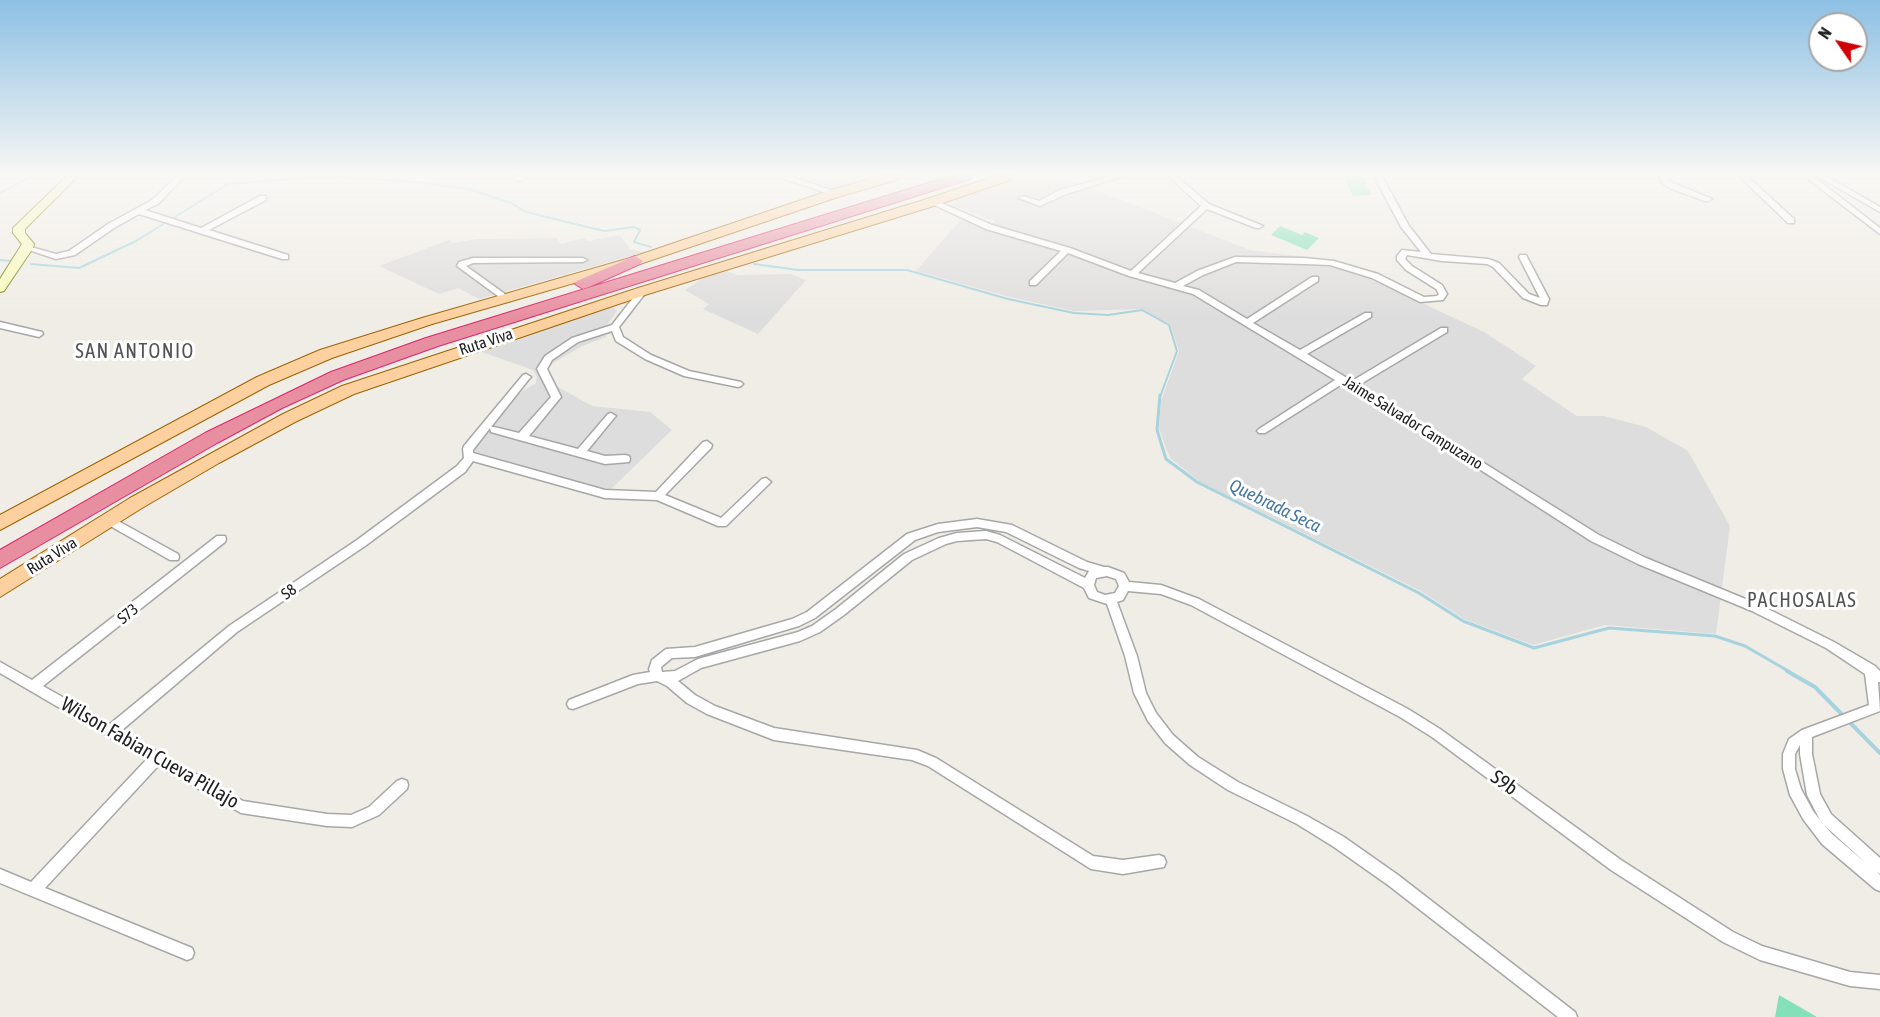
<!DOCTYPE html>
<style>
body{margin:0}
#map{position:relative;width:1880px;height:1017px;overflow:hidden;background:#f0ede6;font-family:"Asap Condensed",sans-serif}
canvas{display:block}
.north{position:absolute;left:1808px;top:12px;width:60px;height:60px;box-sizing:border-box;background:#fff;border:2px solid #a6a6a6;border-radius:50%;rotate:304deg;font-size:16px;font-weight:700;line-height:24px;text-align:center;color:#202020}
.north::after{content:'';display:block;margin:auto;width:21px;height:27px;background:#d00006;clip-path:polygon(50% 0,100% 100%,50% 72%,0 100%)}
</style>
<div id="map">
<canvas width="1880" height="1017"></canvas>
<div class="north">N</div>
</div>
<script>
const context = document.querySelector('canvas').getContext('2d');
context.lineJoin = 'round';
function fill(path, color) { context.fillStyle = color; context.fill(path, 'evenodd'); }
const shape = rows => new Path2D(rows.map(r => 'M' + r).join(''));
function trace(path, color, width, dash) { context.strokeStyle = color; context.lineWidth = width; context.lineCap = dash ? 'butt' : 'round'; context.setLineDash(dash || []); context.stroke(path); }
function label(font, color, halo, rows, align = 'center') {
  context.font = font + ' "Asap Condensed",sans-serif'; context.lineWidth = 6; context.setLineDash([]); context.textBaseline = 'middle'; context.strokeStyle = halo; context.fillStyle = color; for (const [text, x, y, turn = 0] of rows) {
    context.save(); context.translate(x, y); context.rotate((+turn || 0) * Math.PI / 180); context.textAlign = isNaN(turn) ? turn : align; if (halo) context.strokeText(text, 0, 0); context.fillText(text, 0, 0); context.restore();
  }
}
fill(shape([
 [807,176,878,176,836,189,807,180],
 [1023,176,1060,176,1250,250,1330,260,1484,332,1536,366,1522,379,1577,416,1604,416,1646,427,1688,451,1730,526,1716,634,1605,625,1533,645,1464,619,1419,590,1200,482,1170,458,1159,429,1161,401,1179,351,1170,324,1141,309,1074,311,1010,297,916,271,962,218,988,228,995,221,949,204,957,202,955,200],
 [620,235,630,249,645,252,479,299,458,288,439,294,379,266,449,240,453,243,476,239,557,238,561,244,583,238,589,241],
 [724,270,737,275,791,274,806,280,758,334,703,309,709,304,685,290,704,277],
 [611,306,617,311,607,325,601,327,606,337,582,346,552,364,548,369,553,384,592,406,650,412,672,430,609,491,476,452,473,447,521,392,536,383,537,377,533,370,476,350]
]), '#dedddd');
fill(shape([
 [1343,176,1362,176,1372,195,1353,196],
 [1280,226,1302,235,1305,232,1319,238,1307,250,1271,235],
 [1779,995,1817,1017,1775,1017]
]), '#84e0b9');
trace(shape([
 [0,193,33,176],
 [0,260,11,261],
 [31,264,79,268,136,241,228,184,327,176,416,182,469,189,511,203,526,212,604,231,634,227,640,230,634,242,651,247],
 [754,264,798,270,907,270,1008,299,1074,313,1108,315,1142,310,1169,325,1177,351,1160,397]
]), '#a6d3de', 2);
trace(shape([
 [1160,395,1157,430,1166,459,1197,482,1419,593,1463,621,1534,648,1609,628,1715,636,1745,646,1790,672]
]), '#a6d3de', 3);
trace(shape([
 [1787,671,1815,687,1880,753]
]), '#a6d3de', 4);
const street = shape([
 [177,176,185,176,158,204,145,210,201,228,260,196,266,196,266,200,209,230,288,255,288,259,282,259,139,214,114,228,75,255,56,259,23,248,27,246,56,254,69,251,108,224,152,200,177,176],
 [503,176,519,177,531,176,520,181,503,176],
 [776,176,788,176,840,193,836,195,833,195,776,176],
 [1112,176,1124,176,1066,194,1040,206,1019,198,1023,196,1039,201,1060,190,1112,176],
 [1168,176,1176,176,1209,204,1263,226,1259,228,1256,228,1207,209,1138,273,1175,283,1197,271,1235,257,1304,258,1334,261,1378,274,1424,297,1437,296,1439,294,1436,289,1406,270,1397,260,1397,256,1402,250,1421,252,1401,227,1374,176,1382,176,1409,226,1431,254,1488,259,1499,263,1529,294,1540,298,1519,257,1520,255,1526,255,1549,299,1547,305,1541,305,1523,298,1493,267,1487,264,1442,261,1407,255,1405,259,1412,266,1442,285,1447,294,1443,300,1420,302,1372,278,1330,265,1304,264,1236,262,1203,275,1183,286,1199,290,1247,319,1312,277,1318,277,1318,281,1253,323,1300,350,1365,313,1371,313,1371,317,1307,354,1352,381,1441,328,1447,328,1447,332,1359,385,1599,535,1646,558,1760,605,1834,642,1875,666,1880,671,1880,682,1878,682,1880,711,1812,737,1812,754,1820,794,1831,814,1880,858,1880,874,1877,872,1880,875,1880,891,1875,889,1822,844,1803,819,1790,795,1783,769,1783,754,1789,739,1802,730,1869,705,1865,674,1826,648,1752,611,1638,564,1591,541,1403,420,1342,384,1265,433,1259,433,1257,431,1259,429,1335,380,1193,294,1129,276,1068,253,1036,285,1030,285,1030,281,1061,251,986,229,928,202,929,200,935,200,992,225,1070,248,1131,271,1201,206,1168,176],
 [1800,745,1800,754,1807,795,1820,820,1813,811,1801,789,1795,769,1795,754,1800,745],
 [1824,825,1866,863,1832,834,1824,825],
 [1659,176,1667,176,1669,181,1678,185,1712,199,1708,201,1705,201,1672,189,1663,184,1659,176],
 [1739,176,1747,176,1794,219,1794,223,1788,223,1739,176],
 [1804,176,1813,176,1880,228,1880,234,1804,176],
 [1817,176,1826,176,1880,207,1880,212,1817,176],
 [1875,176,1880,176,1880,178,1876,178,1875,176],
 [473,258,583,258,587,260,583,262,473,263,466,266,509,297,509,301,506,302,457,266,459,262,473,258],
 [643,288,647,291,619,327,623,337,651,355,689,371,741,382,743,384,741,386,738,387,684,376,645,359,616,341,612,331,578,342,552,360,547,369,561,397,529,436,578,449,608,414,611,413,616,416,614,418,587,451,605,456,625,455,629,456,630,459,629,462,605,464,491,432,490,428,473,450,473,453,605,490,656,492,703,442,707,441,712,445,711,448,665,495,721,518,762,479,766,478,771,482,726,526,718,526,657,500,605,498,473,461,465,472,365,546,237,632,121,731,243,801,327,814,351,815,369,807,397,781,402,779,407,781,408,785,407,789,379,815,352,827,327,826,241,813,158,766,45,888,192,948,194,953,192,958,187,960,0,883,0,869,31,882,147,759,0,673,0,662,32,680,217,536,225,536,226,539,225,542,43,686,110,724,229,626,357,540,457,466,464,458,463,449,464,446,523,375,526,374,531,377,529,379,491,427,494,427,519,433,551,397,537,369,545,356,572,338,612,325,640,289,643,288],
 [0,322,42,332,43,334,39,337,0,328,0,322],
 [109,516,178,554,179,557,178,560,170,560,105,523,104,520,105,517,109,516],
 [977,519,1012,525,1087,562,1104,567,1108,567,1124,573,1129,582,1161,585,1199,599,1408,709,1440,729,1621,860,1733,932,1762,946,1850,972,1880,975,1880,989,1850,986,1760,960,1723,942,1611,870,1432,737,1400,717,1191,605,1161,594,1128,591,1123,600,1117,602,1137,656,1146,693,1156,713,1173,735,1198,757,1238,782,1307,816,1344,837,1398,875,1575,1012,1577,1017,1558,1017,1388,885,1334,847,1297,824,1228,790,1190,765,1165,743,1148,721,1134,693,1125,656,1107,604,1089,598,1084,588,997,542,986,539,957,541,946,544,912,560,844,615,820,632,800,641,701,668,678,681,695,695,715,706,774,728,917,750,936,758,1093,856,1123,860,1159,855,1164,857,1166,862,1164,867,1123,874,1091,869,928,766,912,760,774,740,707,714,687,703,667,686,657,681,638,684,573,709,569,708,567,704,569,700,633,675,650,672,649,669,652,660,666,649,695,647,792,619,807,612,907,534,938,524,977,519],
 [977,527,1006,532,1079,568,1089,571,1085,578,1000,535,986,531,957,533,939,538,904,554,836,609,812,626,798,632,698,659,675,671,662,672,661,667,672,658,695,657,799,626,815,618,915,540,938,532,977,527],
 [1107,576,1116,579,1119,586,1115,593,1105,595,1097,592,1094,585,1096,578,1107,576]
]);
const secondary = shape([
 [67,176,78,176,25,229,25,233,34,244,33,248,4,291,0,292,0,279,22,244,13,233,13,228,67,176]
]);
const primary = shape([
 [881,176,902,176,900,179,841,196,640,264,432,324,332,358,269,385,0,530,0,515,257,377,320,350,422,318,630,258,831,190,881,176],
 [995,176,1015,176,1013,179,937,205,648,294,354,394,295,422,219,463,142,508,0,597,0,579,130,498,283,414,342,386,638,288,927,199,995,176]
]);
const highway = shape([
 [951,176,972,176,970,179,438,346,343,380,282,408,217,443,0,568,0,550,205,433,331,372,426,338,951,176],
 [635,256,643,261,640,264,589,287,583,289,575,284,577,281,635,256]
]);
trace(street, '#a7a7a7', 3);
trace(secondary, '#717a04', 2);
trace(primary, '#9c6300', 2);
trace(highway, '#dd2569', 2);
fill(street, '#fff');
fill(secondary, '#f9faba');
fill(primary, '#fdd19f');
fill(highway, '#e88ea1');
const sky = context.createLinearGradient(0, 0, 0, 318);
sky.addColorStop(0, '#8dc0e4');
sky.addColorStop(0.55, '#f8f7f4');
sky.addColorStop(1, '#f8f7f400');
context.fillStyle = sky;
context.fillRect(0, 0, 1880, 318);
label('16px', '#202020', '#fff', [
 ["Ruta Viva",486,342,-18],
 ["Jaime Salvador Campuzano",1413,423,32],
 ["Ruta Viva",52,556,-32],
 ["S8",289,592,-35],
 ["S73",128,614,-40]
]);
label('italic 18px', '#4476a1', '#fff', [
 ["Quebrada Seca",1275,506,26]
]);
context.letterSpacing = '1.5px';
label('20px', '#535353', '#fff', [
 ["SAN ANTONIO",135,352],
 ["PACHOSALAS",1802,601]
]);
context.letterSpacing = '0px';
label('20px', '#202020', '#fff', [
 ["Wilson Fabian Cueva Pillajo",150,753,30],
 ["S9b",1504,783,36]
]);
</script>
